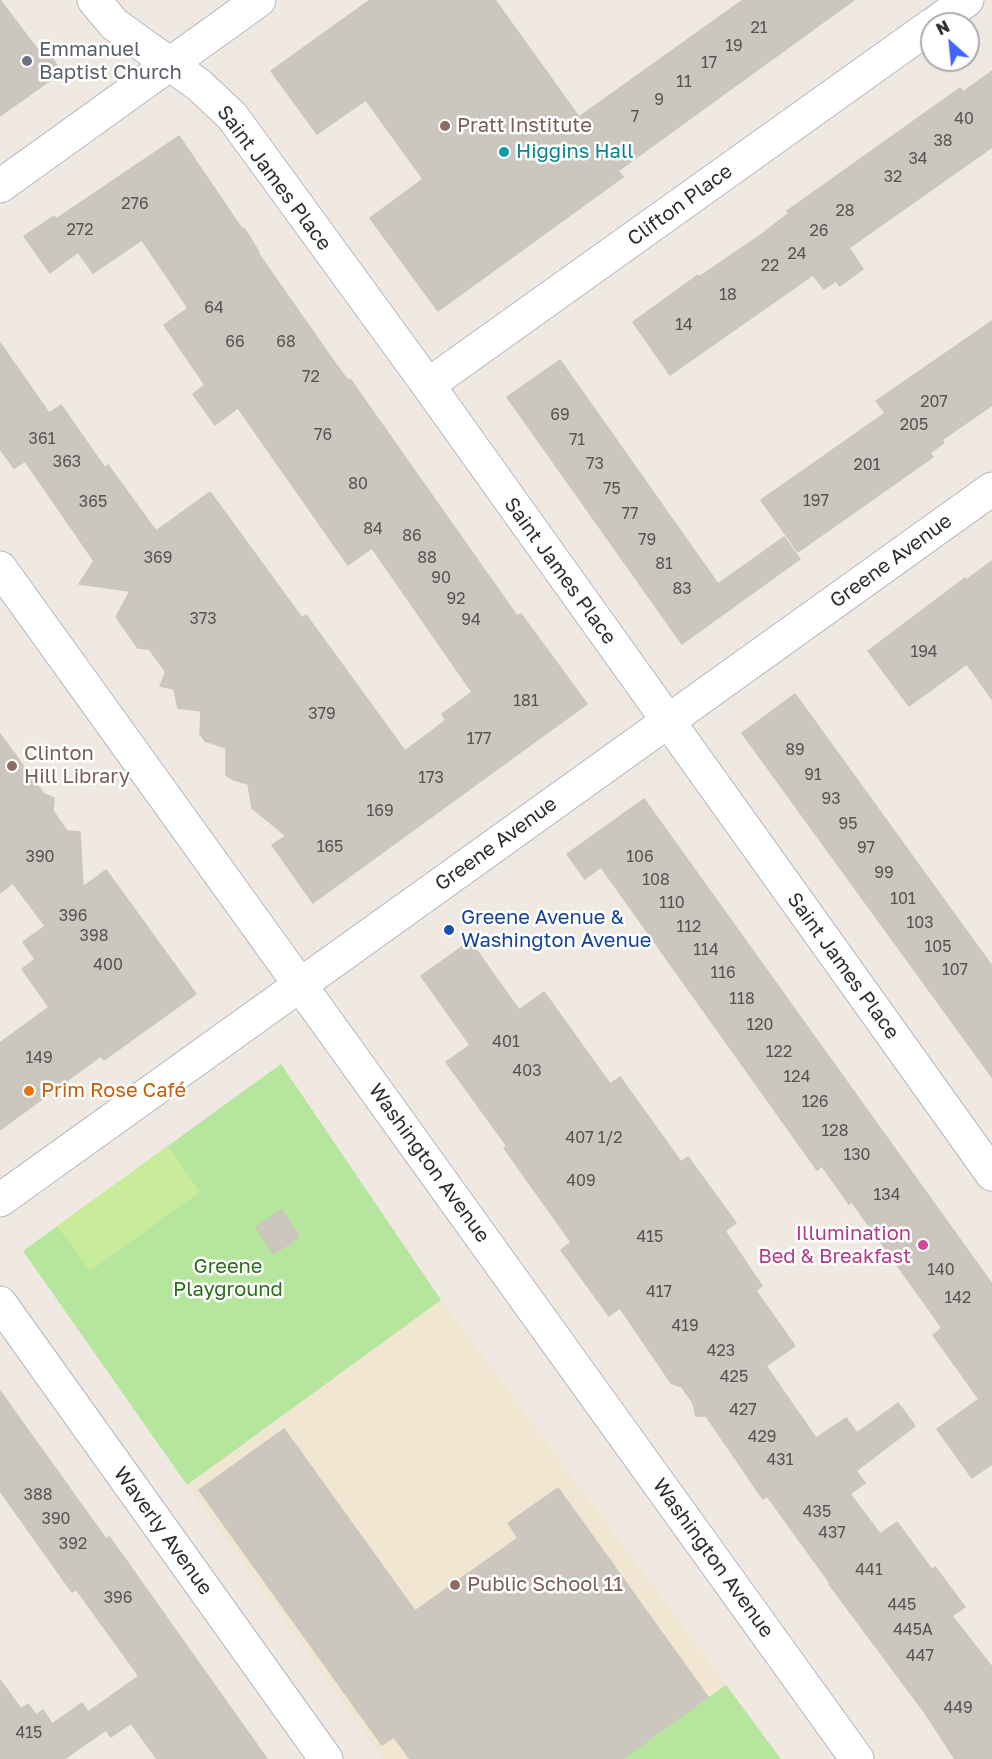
<!DOCTYPE html>
<meta charset="utf-8">
<style>
body{margin:0}
#map{position:relative;width:992px;height:1759px;overflow:hidden;background:#efe9e1;font-family:"Golos Text",sans-serif}
canvas{display:block}
.north{position:absolute;left:920px;top:12px;width:60px;height:60px;box-sizing:border-box;background:#fff;border:2px solid #ababab;border-radius:50%;rotate:333deg;font-size:16px;font-weight:700;line-height:24px;text-align:center;color:#2e2e2e}
.north::after{content:'';display:block;margin:auto;width:21px;height:27px;background:#4264fb;clip-path:polygon(50% 0,100% 100%,50% 72%,0 100%)}
</style>
<div id="map">
<canvas width="992" height="1759"></canvas>
<div class="north">N</div>
</div>
<script>
const context = document.querySelector('canvas').getContext('2d');
context.lineJoin = 'round';
function fill(path, color) { context.fillStyle = color; context.fill(path, 'evenodd'); }
const shape = rows => new Path2D(rows.map(r => 'M' + r).join(''));
function trace(path, color, width, dash) { context.strokeStyle = color; context.lineWidth = width; context.lineCap = dash ? 'butt' : 'round'; context.setLineDash(dash || []); context.stroke(path); }
function label(font, color, halo, rows, align = 'center') {
  context.font = font + ' "Golos Text",sans-serif'; context.lineWidth = 5; context.setLineDash([]); context.textBaseline = 'middle'; context.strokeStyle = halo; context.fillStyle = color; for (const [text, x, y, turn = 0] of rows) {
    context.save(); context.translate(x, y); context.rotate((+turn || 0) * Math.PI / 180); context.textAlign = isNaN(turn) ? turn : align; if (halo) context.strokeText(text, 0, 0); context.fillText(text, 0, 0); context.restore();
  }
}
fill(shape([
 [441,1300,731,1691,637,1759,384,1759,187,1485]
]), '#f0e6d1');
fill(shape([
 [281,1064,441,1300,187,1485,23,1251],
 [726,1685,781,1759,622,1759]
]), '#b6e59e');
fill(shape([
 [168,1146,200,1192,90,1271,57,1226]
]), '#c9ec9a');
const building = shape([
 [0,0,38,50,43,46,62,72,0,116,0,0],
 [370,0,495,0,579,117,743,0,854,0,618,171,623,177,438,311,370,218,423,179,366,100,317,134,271,71,370,0],
 [992,71,992,147,849,248,863,269,840,286,836,281,824,289,813,275,670,375,633,322,698,275,699,277,762,234,789,213,787,211,960,88,963,92,992,71],
 [179,136,242,229,244,228,259,252,258,253,330,356,348,381,350,379,517,616,521,614,587,704,313,903,272,845,286,836,252,808,248,784,234,780,226,775,226,748,205,741,200,734,201,711,178,708,174,689,160,686,166,672,149,649,138,648,116,617,130,591,79,584,94,561,25,461,14,468,0,449,0,343,49,413,61,405,105,468,108,465,156,531,210,492,302,618,306,615,405,751,446,720,442,714,472,692,372,548,348,565,238,408,215,425,193,394,205,385,164,325,188,308,142,240,93,273,78,252,50,273,24,236,54,216,56,219,179,136],
 [992,321,992,405,942,440,944,443,930,453,933,457,798,552,761,500,885,413,876,401,992,321],
 [560,360,718,584,784,537,800,559,682,644,507,397,560,360],
 [992,561,992,699,967,664,909,706,868,651,965,578,966,580,992,561],
 [795,694,992,966,992,1077,742,733,795,694],
 [0,734,44,794,54,798,53,811,67,831,80,832,83,887,106,870,196,994,104,1060,101,1056,0,1130,0,1043,49,1007,22,969,35,959,23,942,45,926,13,883,0,893,0,734],
 [644,799,992,1284,992,1464,972,1478,937,1429,979,1399,933,1335,942,1328,852,1202,849,1204,822,1166,817,1170,601,867,585,879,567,854,644,799],
 [470,941,519,1010,544,992,610,1084,620,1077,681,1162,688,1157,736,1223,725,1231,762,1286,756,1291,795,1346,766,1366,816,1438,846,1418,857,1433,898,1403,915,1426,856,1471,865,1483,850,1494,880,1534,897,1522,932,1570,935,1567,965,1607,952,1616,992,1667,992,1759,955,1759,925,1713,829,1584,830,1583,767,1496,763,1499,706,1416,696,1416,693,1403,682,1387,671,1383,620,1308,609,1316,561,1250,571,1242,504,1148,507,1146,446,1062,470,1045,421,976,470,941],
 [282,1210,299,1237,273,1254,256,1227,282,1210],
 [0,1391,106,1539,109,1537,123,1556,267,1759,157,1759,131,1723,111,1737,106,1730,64,1759,0,1759,0,1680,21,1709,28,1704,36,1715,43,1710,52,1724,82,1703,88,1712,139,1676,76,1589,72,1592,0,1491,0,1391],
 [284,1429,415,1611,518,1538,508,1523,558,1488,708,1697,622,1759,410,1759,394,1737,382,1745,199,1490,284,1429]
]);
fill(building, '#cbc7bf');
trace(building, '#cbc5ba', 1.5);
const minor = shape([
 [94,0,114,24,199,85,232,116,428,385,992,1174],
 [934,24,967,0],
 [428,385,932,25],
 [0,1200,992,489],
 [0,1303,326,1759]
]);
const secondary = shape([
 [0,186,259,0],
 [0,568,857,1759]
]);
trace(minor, '#b4b7c1', 35);
trace(secondary, '#b4b7c1', 35);
trace(minor, '#fff', 33);
trace(secondary, '#fff', 33);
for (const [x, y, r, color] of [
 [27,61,6,"#6b7280"],
 [445,126,6,"#8d6e63"],
 [504,152,6,"#0f9aa8"],
 [12,766,6,"#8d6e63"],
 [449,930,6,"#1a4fb4"],
 [29,1091,6,"#e8710a"],
 [923,1245,6,"#d1479c"],
 [455,1585,6,"#8d6e63"]
]) { const dot = new Path2D(); dot.arc(x, y, r, 0, 2 * Math.PI); context.fillStyle = color; context.fill(dot); trace(dot, '#fff', 2); }
label('16px', '#555452', null, [
 ["21",759,28],
 ["19",734,46],
 ["17",709,63],
 ["11",684,82],
 ["9",659,100],
 ["7",635,117],
 ["40",964,119],
 ["38",943,141],
 ["34",918,159],
 ["32",893,177],
 ["276",135,204],
 ["28",845,211],
 ["272",80,230],
 ["26",819,231],
 ["24",797,254],
 ["22",770,266],
 ["18",728,295],
 ["64",214,308],
 ["14",684,325],
 ["66",235,342],
 ["68",286,342],
 ["72",311,377],
 ["207",934,402],
 ["69",560,415],
 ["205",914,425],
 ["76",323,435],
 ["361",42,439],
 ["71",577,440],
 ["363",67,462],
 ["73",595,464],
 ["201",867,465],
 ["80",358,484],
 ["75",612,489],
 ["197",816,501],
 ["365",93,502],
 ["77",630,514],
 ["84",373,529],
 ["86",412,536],
 ["79",647,540],
 ["369",158,558],
 ["88",427,558],
 ["81",664,564],
 ["90",441,578],
 ["83",682,589],
 ["92",456,599],
 ["373",203,619],
 ["94",471,620],
 ["194",924,652],
 ["181",526,701],
 ["379",322,714],
 ["177",479,739],
 ["89",795,750],
 ["91",813,775],
 ["173",431,778],
 ["93",831,799],
 ["169",380,811],
 ["95",848,824],
 ["165",330,847],
 ["97",866,848],
 ["390",40,857],
 ["106",640,857],
 ["99",884,873],
 ["108",656,880],
 ["101",903,899],
 ["110",672,903],
 ["396",73,916],
 ["103",920,923],
 ["112",689,927],
 ["398",94,936],
 ["105",938,947],
 ["114",706,950],
 ["400",108,965],
 ["107",955,970],
 ["116",723,973],
 ["118",742,999],
 ["120",760,1025],
 ["401",506,1042],
 ["122",779,1052],
 ["149",39,1058],
 ["403",527,1071],
 ["124",797,1077],
 ["126",815,1102],
 ["128",835,1131],
 ["407 1/2",594,1138],
 ["130",857,1155],
 ["409",581,1181],
 ["134",887,1195],
 ["415",650,1237],
 ["140",941,1270],
 ["417",659,1292],
 ["142",958,1298],
 ["419",685,1326],
 ["423",721,1351],
 ["425",734,1377],
 ["427",743,1410],
 ["429",762,1437],
 ["431",780,1460],
 ["388",38,1495],
 ["435",817,1512],
 ["390",56,1519],
 ["437",832,1533],
 ["392",73,1544],
 ["441",869,1570],
 ["396",118,1598],
 ["445",902,1605],
 ["445A",913,1630],
 ["447",920,1656],
 ["449",958,1708],
 ["415",29,1733]
]);
label('20px', '#5b616d', '#fff', [
 ["Emmanuel",39,50],
 ["Baptist Church",39,73]
], 'left');
label('20px', '#785e54', '#fff', [
 ["Pratt Institute",457,126],
 ["Clinton",24,754],
 ["Hill Library",24,777],
 ["Public School 11",467,1585]
], 'left');
label('20px', '#0d838f', '#fff', [
 ["Higgins Hall",516,152]
], 'left');
label('20px', '#2e2e2e', '#fff', [
 ["Saint James Place",274,178,53],
 ["Clifton Place",680,205,-36],
 ["Greene Avenue",891,561,-36],
 ["Saint James Place",560,571,54],
 ["Greene Avenue",496,844,-36],
 ["Saint James Place",843,966,54],
 ["Washington Avenue",429,1163,54],
 ["Waverly Avenue",163,1531,54],
 ["Washington Avenue",713,1558,54]
]);
label('20px', '#164399', '#fff', [
 ["Greene Avenue &",461,918],
 ["Washington Avenue",461,941]
], 'left');
label('20px', '#c56008', '#fff', [
 ["Prim Rose Café",41,1091]
], 'left');
label('20px', '#b23c85', '#fff', [
 ["Illumination",911,1234],
 ["Bed & Breakfast",911,1257]
], 'right');
label('20px', '#2c6e1b', '#fff', [
 ["Greene",228,1267],
 ["Playground",228,1290]
]);
</script>
